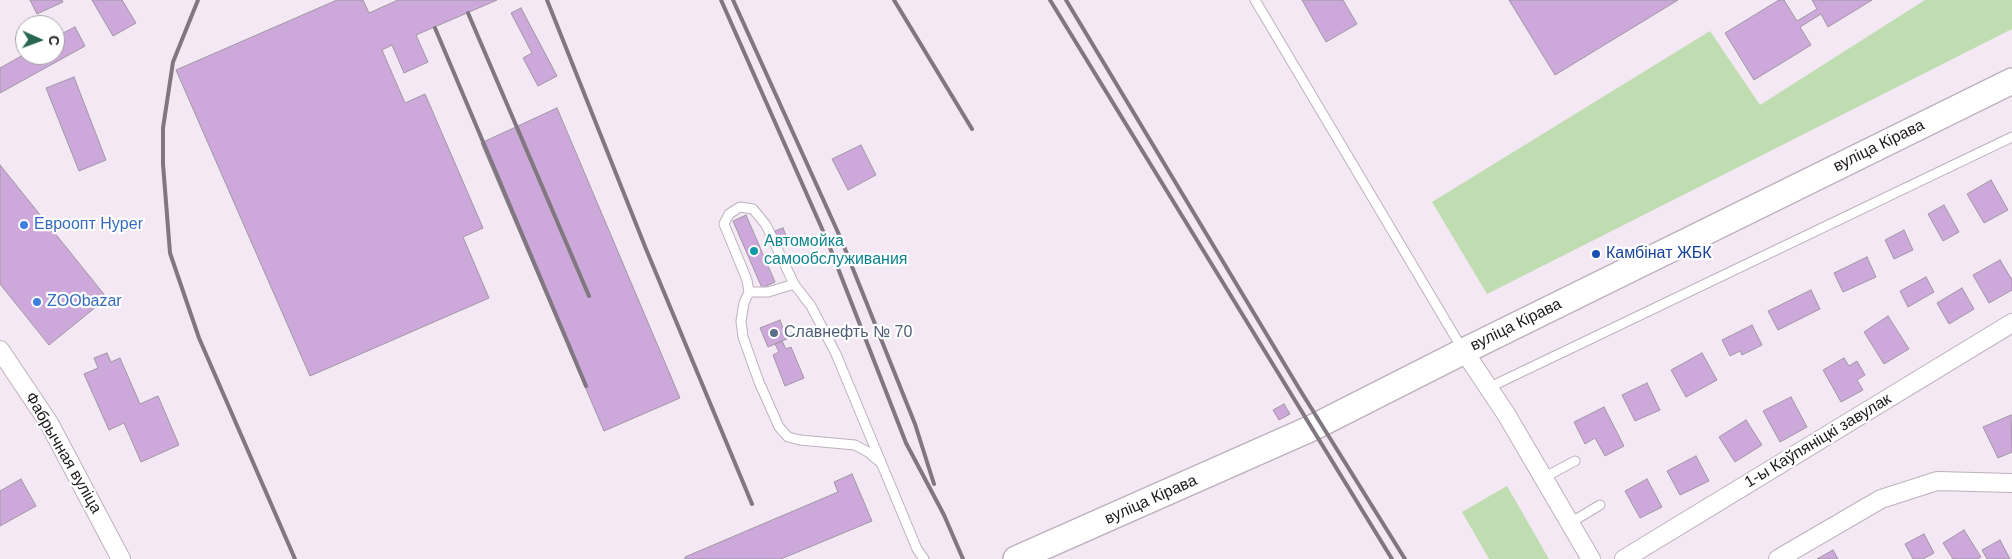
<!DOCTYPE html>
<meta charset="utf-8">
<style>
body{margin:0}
#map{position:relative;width:2012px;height:559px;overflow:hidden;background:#f4e8f4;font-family:Arial,sans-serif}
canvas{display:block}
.north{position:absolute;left:15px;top:15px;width:50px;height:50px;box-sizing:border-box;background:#fff;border:1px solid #a5a3a5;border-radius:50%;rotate:92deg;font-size:14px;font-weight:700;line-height:20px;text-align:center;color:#1e191e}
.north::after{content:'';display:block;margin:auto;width:18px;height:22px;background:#296652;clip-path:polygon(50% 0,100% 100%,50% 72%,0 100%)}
</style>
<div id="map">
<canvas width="2012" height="559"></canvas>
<div class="north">С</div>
</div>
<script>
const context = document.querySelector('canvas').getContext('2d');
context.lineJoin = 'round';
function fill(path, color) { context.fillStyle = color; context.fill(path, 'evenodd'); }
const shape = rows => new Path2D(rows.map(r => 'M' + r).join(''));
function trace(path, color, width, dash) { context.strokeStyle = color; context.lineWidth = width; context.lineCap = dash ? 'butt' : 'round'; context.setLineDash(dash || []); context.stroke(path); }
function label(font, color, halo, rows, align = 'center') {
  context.font = font + ' Arial,sans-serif'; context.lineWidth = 4.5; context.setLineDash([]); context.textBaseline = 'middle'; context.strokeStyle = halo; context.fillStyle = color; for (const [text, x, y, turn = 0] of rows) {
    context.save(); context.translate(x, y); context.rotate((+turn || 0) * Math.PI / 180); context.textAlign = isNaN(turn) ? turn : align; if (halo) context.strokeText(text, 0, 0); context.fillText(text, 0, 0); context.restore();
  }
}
fill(shape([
 [1925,0,2012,0,2012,29,1487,294,1432,202,1710,31,1760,105],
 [1507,486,1549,559,1489,559,1462,512]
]), '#c0ddb1');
const building = shape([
 [30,0,62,0,63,2,37,14,30,0],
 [92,0,122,0,136,23,113,36,92,0],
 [337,0,363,0,369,13,398,0,497,0,416,35,428,62,404,73,392,45,382,50,405,103,425,94,483,228,463,237,489,298,310,376,176,70,337,0],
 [1302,0,1343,0,1357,24,1326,42,1302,0],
 [1509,0,1678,0,1555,75,1509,0],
 [1779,0,1784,0,1797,21,1817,9,1812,0,1872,0,1828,27,1821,14,1800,27,1811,45,1754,80,1725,33,1779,0],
 [521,8,557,76,538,86,523,58,532,53,511,13,521,8],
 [75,27,85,46,0,93,0,68,25,54,55,55,55,37,75,27],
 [74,77,106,160,79,171,46,88,74,77],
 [557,108,680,398,604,431,481,143,557,108],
 [861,145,876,175,848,190,832,159,861,145],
 [0,165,107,298,49,345,0,284,0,165],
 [1991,180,2008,210,1984,223,1967,194,1991,180],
 [1944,205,1959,232,1943,241,1928,214,1944,205],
 [746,215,775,282,762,288,733,221,746,215],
 [783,228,789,243,781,246,775,231,783,228],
 [1904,230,1913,250,1894,259,1885,240,1904,230],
 [1867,257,1876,277,1843,292,1834,273,1867,257],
 [2000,260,2012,280,2012,290,1989,303,1973,275,2000,260],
 [1926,277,1934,292,1908,307,1900,291,1926,277],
 [1962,288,1974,309,1949,324,1937,303,1962,288],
 [1811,290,1820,309,1778,330,1768,311,1811,290],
 [1888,316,1909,349,1884,364,1864,332,1888,316],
 [780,320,787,339,768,347,760,328,780,320],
 [1752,325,1762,345,1742,355,1740,351,1730,356,1722,340,1752,325],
 [782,341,786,349,791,347,804,378,785,386,773,355,779,352,775,344,782,341],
 [107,353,111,362,120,358,140,404,158,396,179,445,141,462,124,423,109,430,84,374,98,368,94,358,107,353],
 [1702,353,1717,380,1686,397,1671,370,1702,353],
 [1844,358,1849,366,1857,361,1865,375,1857,380,1863,390,1841,402,1823,370,1844,358],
 [1647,383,1660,410,1635,421,1622,395,1647,383],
 [1791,397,1807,427,1780,442,1763,411,1791,397],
 [1284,404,1290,414,1279,420,1273,410,1284,404],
 [1604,407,1624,446,1605,456,1595,438,1585,444,1574,422,1604,407],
 [2011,415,2012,452,1998,458,1983,427,2011,415],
 [1746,420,1762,445,1735,462,1719,437,1746,420],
 [1696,456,1709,481,1680,495,1667,471,1696,456],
 [852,474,872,521,781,559,685,559,685,557,838,492,834,482,852,474],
 [21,479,36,506,0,526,0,491,21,479],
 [1647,479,1662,507,1640,518,1625,491,1647,479],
 [1964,530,1981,557,1977,559,1953,559,1943,543,1964,530],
 [1924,534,1934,553,1923,559,1913,559,1905,544,1924,534],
 [2000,540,2010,559,1987,559,1982,550,2000,540],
 [1833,550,1838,559,1817,559,1833,550]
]);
fill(building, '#cda8da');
trace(building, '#a097a4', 1);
const service = shape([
 [1255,0,1463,350],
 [749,292,768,292,794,284],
 [1488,388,2012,137],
 [880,462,868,452,855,445,800,440,788,437,779,427,759,382,743,337,741,321,744,303,749,292,747,280,724,224,729,214,740,207,753,209,766,225,794,284,811,306,836,354,917,549,924,559],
 [1543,478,1575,461],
 [1570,523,1600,505]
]);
const minor = shape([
 [0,350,49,423,121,559],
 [1464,351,1506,414,1591,559],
 [1624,559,2012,323],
 [1778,559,1881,499,1937,481,2012,483]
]);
const secondary = shape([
 [1016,559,1312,428,1464,351,2012,81]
]);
trace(service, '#bdb1bd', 11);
trace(minor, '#bdb1bd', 20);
trace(secondary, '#bdb1bd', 28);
trace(service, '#fff', 9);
trace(minor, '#fff', 18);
trace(secondary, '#fff', 25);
trace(shape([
 [198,0,173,62,163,128,163,164,170,253,199,338,295,559],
 [547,0,646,249,752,504],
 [721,0,827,240,906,443,944,515,963,559],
 [733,0,841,239,915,424,934,484],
 [894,0,972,129],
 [1050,0,1392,559],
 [1066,0,1300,390,1405,559],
 [468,13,589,296],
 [435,28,586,386]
]), '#807780', 4);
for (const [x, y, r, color] of [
 [24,225,5,"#3f7fe0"],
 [754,251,5,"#0f9aa8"],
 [1596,254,5,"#1a4fb4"],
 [37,302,5,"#3f7fe0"],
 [774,333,5,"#5c6f8a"]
]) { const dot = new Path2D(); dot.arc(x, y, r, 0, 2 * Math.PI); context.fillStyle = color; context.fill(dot); trace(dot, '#fff', 2); }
label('16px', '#1e191e', '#fff', [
 ["вуліца Кірава",1879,146,-26],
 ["вуліца Кірава",1516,325,-26],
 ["1-ы Каўпяніцкі завулак",1818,441,-31],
 ["Фабрычная вуліца",63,453,60],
 ["вуліца Кірава",1151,500,-24]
]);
label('16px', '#366cbe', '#fff', [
 ["Евроопт Hyper",34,225],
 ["ZOObazar",47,302]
], 'left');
label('16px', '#0d838f', '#fff', [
 ["Автомойка",764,242],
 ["самообслуживания",764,260]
], 'left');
label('16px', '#164399', '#fff', [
 ["Камбінат ЖБК",1606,254]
], 'left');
label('16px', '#4e5e75', '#fff', [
 ["Славнефть № 70",784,333]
], 'left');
</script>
